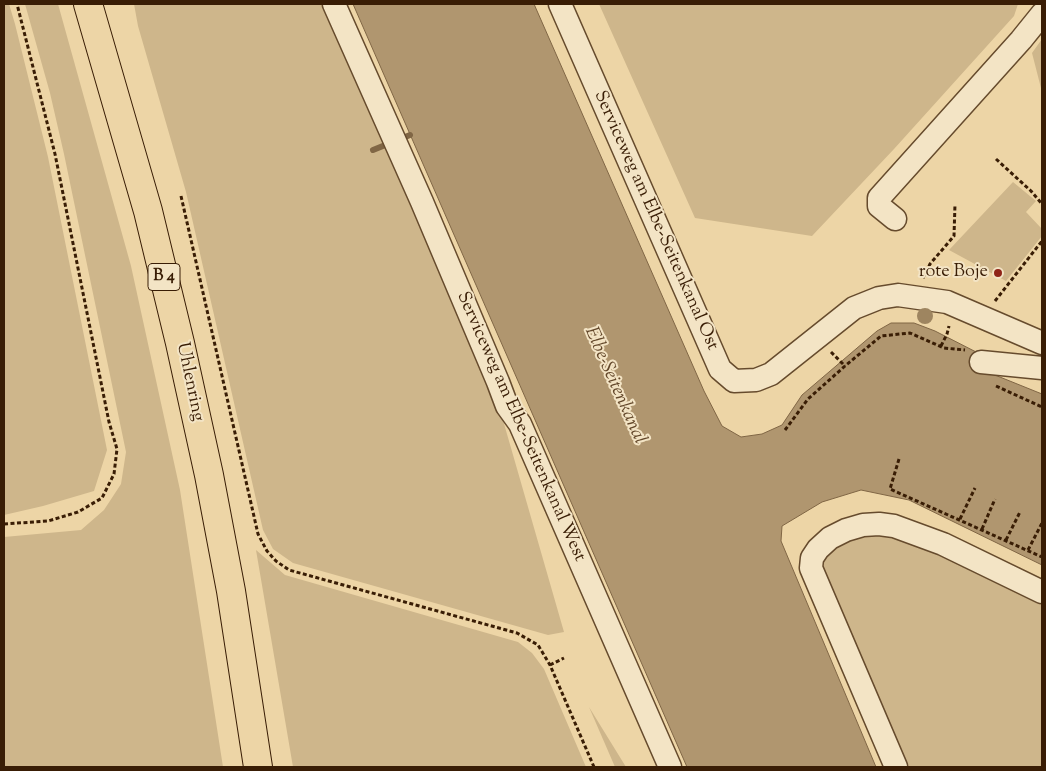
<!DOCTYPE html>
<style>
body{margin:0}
#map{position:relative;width:1046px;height:771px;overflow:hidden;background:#edd5a6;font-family:"Sorts Mill Goudy",serif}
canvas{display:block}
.frame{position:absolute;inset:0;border:5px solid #391d05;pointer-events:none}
</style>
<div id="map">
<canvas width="1046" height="771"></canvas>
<div class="frame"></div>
</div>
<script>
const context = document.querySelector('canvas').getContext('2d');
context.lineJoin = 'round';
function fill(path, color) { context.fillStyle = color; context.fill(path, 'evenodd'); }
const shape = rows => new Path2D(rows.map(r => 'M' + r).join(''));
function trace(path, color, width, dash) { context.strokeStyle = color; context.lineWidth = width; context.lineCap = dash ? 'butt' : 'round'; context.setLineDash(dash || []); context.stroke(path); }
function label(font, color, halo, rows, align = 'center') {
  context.font = font + ' "Sorts Mill Goudy",serif'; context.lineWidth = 4; context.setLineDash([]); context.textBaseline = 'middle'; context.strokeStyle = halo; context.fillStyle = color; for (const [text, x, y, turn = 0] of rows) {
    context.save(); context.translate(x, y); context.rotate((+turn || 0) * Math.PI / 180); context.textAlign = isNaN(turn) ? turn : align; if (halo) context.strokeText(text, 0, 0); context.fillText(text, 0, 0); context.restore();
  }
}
fill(shape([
 [4,4,9,4,15,24,48,157,107,450,94,491,43,506,4,515],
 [25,4,58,4,131,266,180,490,223,767,4,767,4,537,81,530,104,510,121,484,126,452,64,154,50,93],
 [134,4,326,4,492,382,564,632,548,635,293,563,273,549,263,530,186,192,138,26],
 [599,4,1018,4,1014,16,894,149,812,236,695,218],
 [1042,39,1042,92,1032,53],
 [1013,182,1036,201,1026,212,1042,229,1042,236,1006,281,949,250],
 [861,531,890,532,943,555,1042,603,1042,767,902,767,817,568,835,547],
 [256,550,285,575,518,642,532,653,544,669,586,767,293,767],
 [589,707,626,767,615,767]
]), '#ceb68b');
const water = shape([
 [353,4,534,4,704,391,722,426,741,437,762,434,782,425,802,395,877,331,891,323,914,323,935,331,982,355,980,369,1042,394,1042,565,909,500,861,490,822,502,782,526,781,541,876,767,687,767,353,4]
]);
fill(water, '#b0966f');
trace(water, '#806645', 1);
trace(shape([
 [373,150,410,135]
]), '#806645', 6);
const minor = shape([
 [334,4,422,202,498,382,507,406,520,424,670,767],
 [560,4,720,369,734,381,756,380,771,374,854,308,879,298,898,295,947,302,1042,343],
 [895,219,879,206,879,198,1021,40,1042,14],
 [981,362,1042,368],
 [896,767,811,568,812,558,818,549,830,538,846,530,863,525,879,524,894,526,943,544,1042,592]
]);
const highway = shape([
 [88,4,148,211,180,343,209,475,231,591,258,767]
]);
trace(minor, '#664b2d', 25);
trace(highway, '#391d05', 30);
trace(shape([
 [996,159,1031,191,1042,204],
 [181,196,258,534,267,551,276,561,289,570,517,633,538,645,550,665,594,767],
 [923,278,930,264,954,236,955,204],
 [995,301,1042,241],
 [941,346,947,334,949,326],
 [831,352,845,366],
 [996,386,1042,407],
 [785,430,808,399,845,366,881,336,910,333,944,348,965,350],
 [899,459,890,489,1042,557],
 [960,519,975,488],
 [4,524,48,521,78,512,102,498,114,474,117,449,109,422,55,154,17,4],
 [982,529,995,499],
 [1006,540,1020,512],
 [1028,550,1042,523],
 [550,665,564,658]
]), '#391d05', 3, [4, 2.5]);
trace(minor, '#f3e4c5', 22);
trace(highway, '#edd5a6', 28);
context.fillStyle = '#9e8560';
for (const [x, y] of [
 [925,316]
]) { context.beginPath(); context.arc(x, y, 8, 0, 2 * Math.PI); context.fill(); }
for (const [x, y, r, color] of [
 [998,273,5,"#8f2418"]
]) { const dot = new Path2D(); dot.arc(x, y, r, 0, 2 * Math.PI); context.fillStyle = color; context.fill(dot); trace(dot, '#f3e4c5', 2); }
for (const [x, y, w] of [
 [164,277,32]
]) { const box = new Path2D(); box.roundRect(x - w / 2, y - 13.5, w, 27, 4); context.fillStyle = '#f3e4c5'; context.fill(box); trace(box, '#391d05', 1); }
label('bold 16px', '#391d05', null, [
 ["B 4",164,277]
]);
label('18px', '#391d05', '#f3e4c5', [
 ["Serviceweg am Elbe-Seitenkanal Ost",655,221,66],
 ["Uhlenring",189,382,78],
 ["Serviceweg am Elbe-Seitenkanal West",520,427,66]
]);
label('18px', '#391d05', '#f3e4c5', [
 ["rote Boje",988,273]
], 'right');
label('italic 19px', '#63472a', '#f3e4c5', [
 ["Elbe-Seitenkanal",614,386,66]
]);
</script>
